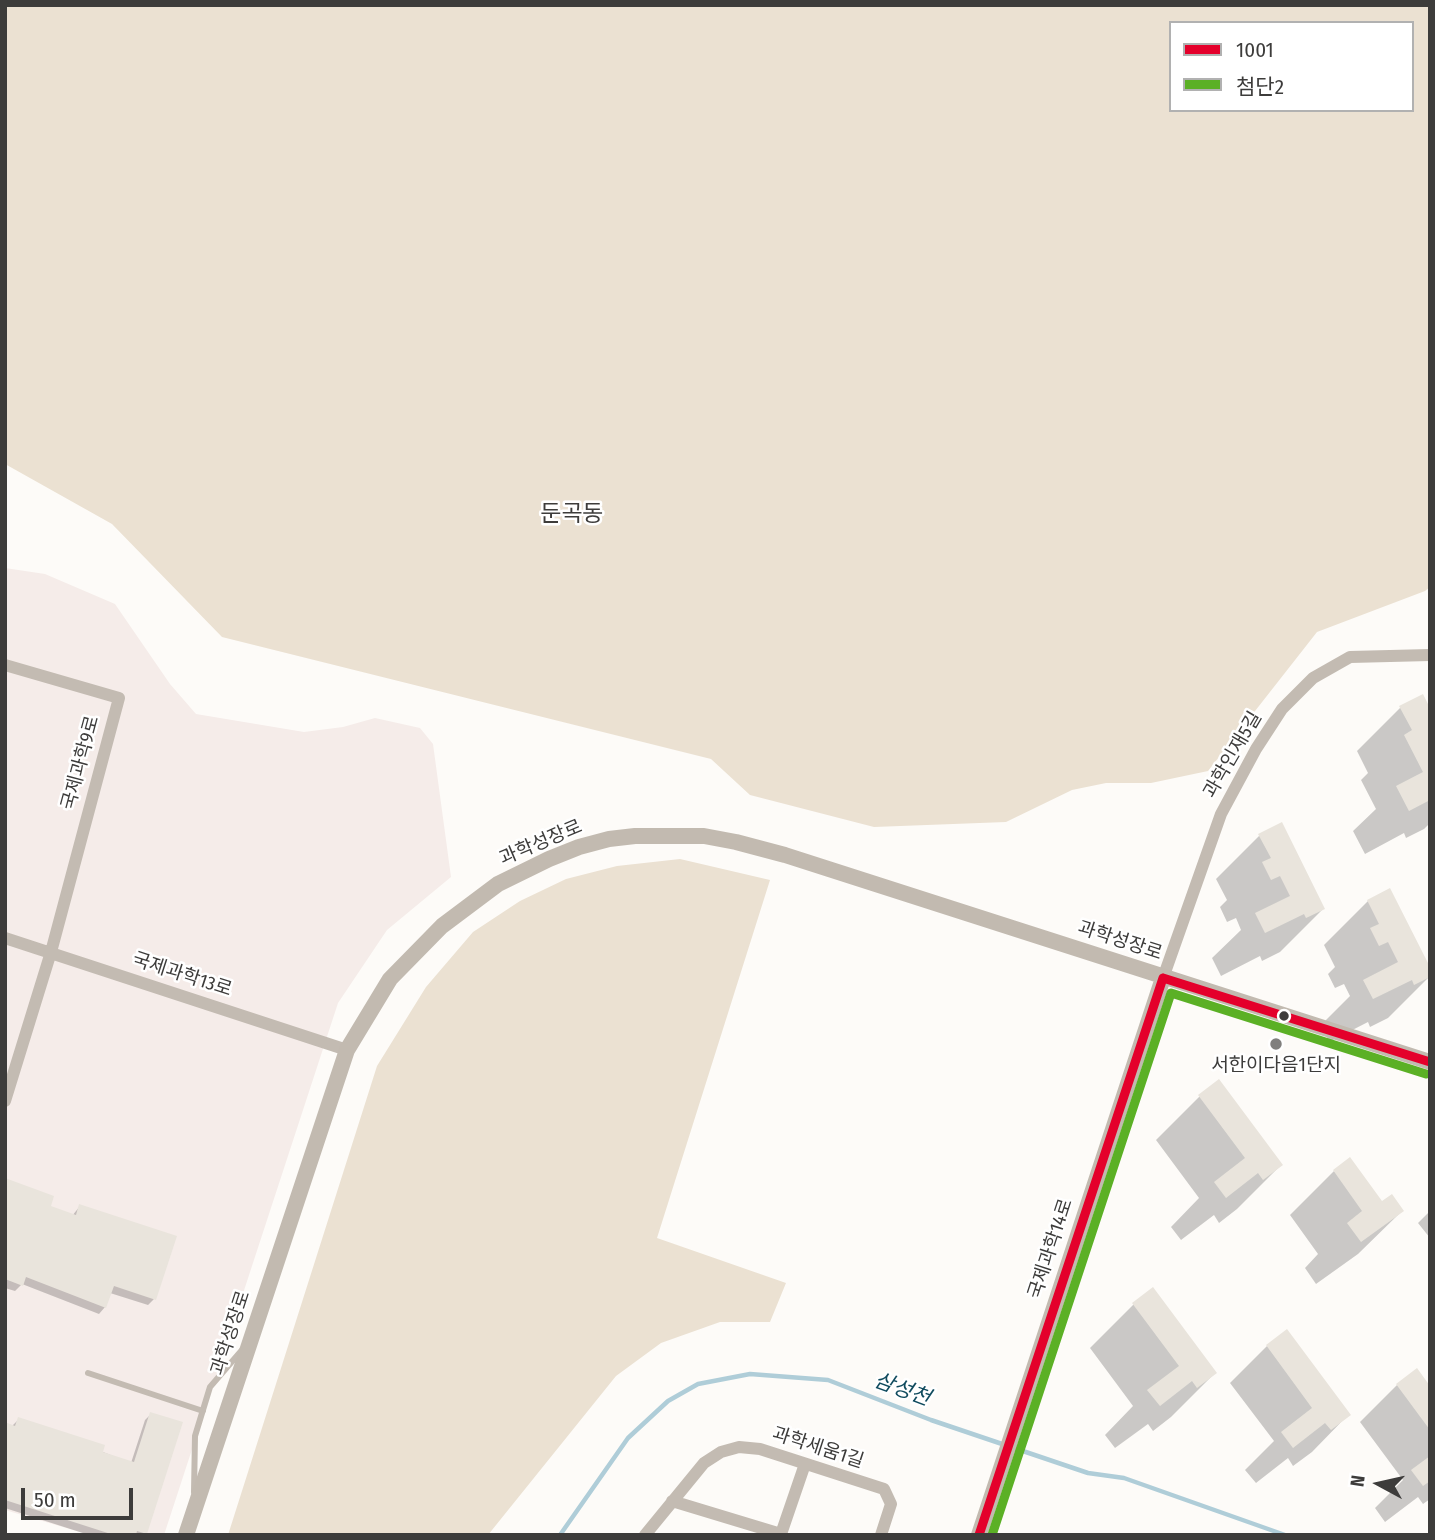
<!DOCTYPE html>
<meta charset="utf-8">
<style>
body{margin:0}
#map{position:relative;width:1435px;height:1540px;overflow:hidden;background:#fdfbf8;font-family:"Fira Sans Condensed","Noto Sans KR",sans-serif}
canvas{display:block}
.frame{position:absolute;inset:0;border:7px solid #3d3c3b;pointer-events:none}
.legend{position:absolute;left:1169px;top:21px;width:245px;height:91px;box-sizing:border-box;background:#fff;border:2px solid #b1b1b1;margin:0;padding:9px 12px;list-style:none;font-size:21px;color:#3d3c3b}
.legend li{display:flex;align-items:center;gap:14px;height:35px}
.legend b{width:35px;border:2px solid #b1b1b1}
.north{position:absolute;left:1344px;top:1449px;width:70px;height:70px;-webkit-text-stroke:5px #fff;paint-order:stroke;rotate:278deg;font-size:19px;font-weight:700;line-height:28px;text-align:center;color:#3d3c3b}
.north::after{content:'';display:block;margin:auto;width:24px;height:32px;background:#3d3c3b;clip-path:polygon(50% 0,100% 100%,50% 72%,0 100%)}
.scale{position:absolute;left:21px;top:1488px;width:112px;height:32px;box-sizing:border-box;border:4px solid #3d3c3b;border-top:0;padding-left:9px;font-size:21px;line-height:24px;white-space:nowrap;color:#3d3c3b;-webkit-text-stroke:5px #fff;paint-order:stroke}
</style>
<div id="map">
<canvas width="1435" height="1540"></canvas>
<div class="frame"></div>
<ul class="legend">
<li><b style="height:9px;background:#e4002b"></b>1001</li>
<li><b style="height:9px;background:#5bb025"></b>첨단2</li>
</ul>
<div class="north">N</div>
<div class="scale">50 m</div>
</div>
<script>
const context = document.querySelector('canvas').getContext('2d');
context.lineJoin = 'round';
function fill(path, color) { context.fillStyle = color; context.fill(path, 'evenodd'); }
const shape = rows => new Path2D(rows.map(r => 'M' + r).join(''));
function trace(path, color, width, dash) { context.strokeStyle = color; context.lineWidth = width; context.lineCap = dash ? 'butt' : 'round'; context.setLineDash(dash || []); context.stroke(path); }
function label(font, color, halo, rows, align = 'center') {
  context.font = font + ' "Fira Sans Condensed","Noto Sans KR",sans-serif'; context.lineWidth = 5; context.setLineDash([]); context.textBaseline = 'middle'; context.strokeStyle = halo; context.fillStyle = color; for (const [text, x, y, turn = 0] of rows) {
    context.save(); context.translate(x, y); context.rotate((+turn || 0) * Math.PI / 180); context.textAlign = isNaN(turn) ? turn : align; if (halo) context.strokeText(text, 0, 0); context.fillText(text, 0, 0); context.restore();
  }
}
fill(shape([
 [5,568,45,574,115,604,170,684,196,714,304,732,343,727,375,718,420,728,433,744,451,877,387,930,338,1003,164,1535,90,1535,5,1510]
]), '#f5ece9');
fill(shape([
 [5,5,1430,5,1430,587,1425,591,1317,632,1208,771,1151,783,1106,783,1072,790,1006,822,874,827,750,795,711,759,222,637,112,524,5,464],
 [1171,23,1412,23,1412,110,1171,110],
 [680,859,770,880,657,1238,786,1283,770,1322,720,1322,661,1343,616,1376,488,1535,228,1535,377,1066,426,987,473,932,520,901,566,879,617,866]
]), '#ebe1d2');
fill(shape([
 [1401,707,1430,712,1430,823,1424,829,1406,838,1404,833,1365,854,1353,831,1376,809,1361,780,1368,773,1357,751],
 [1260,835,1323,909,1280,952,1262,961,1260,956,1221,976,1212,958,1241,930,1236,918,1227,922,1220,907,1227,900,1216,879],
 [1368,901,1430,976,1388,1018,1370,1027,1368,1022,1329,1042,1321,1025,1350,996,1344,984,1335,988,1328,974,1335,967,1324,945],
 [1200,1096,1281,1165,1237,1209,1219,1223,1214,1215,1181,1240,1171,1227,1199,1198,1156,1140],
 [1334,1171,1381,1203,1402,1211,1358,1254,1316,1284,1305,1268,1318,1254,1290,1215],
 [5,1180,48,1207,72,1216,80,1206,154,1299,148,1305,110,1293,105,1307,99,1314,22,1284,15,1291,5,1288],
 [1430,1211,1430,1238,1418,1223],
 [1134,1304,1215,1373,1171,1417,1153,1431,1148,1424,1115,1448,1105,1435,1133,1406,1090,1348],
 [1286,1332,1348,1415,1312,1452,1293,1466,1288,1458,1256,1483,1245,1470,1274,1441,1230,1383,1267,1346],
 [1416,1371,1430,1389,1430,1499,1423,1504,1418,1497,1385,1522,1375,1508,1403,1480,1360,1422,1397,1385],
 [151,1414,144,1535,89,1535,5,1508,5,1424,12,1426,19,1419,131,1463,145,1420]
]), '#0003');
trace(shape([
 [560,1535,628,1438,668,1401,698,1384,750,1374,828,1380,931,1420,1088,1473,1124,1478,1285,1535]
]), '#afcdd8', 4.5);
fill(shape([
 [1423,694,1430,708,1430,800,1409,811,1396,786,1423,772,1404,735,1412,730,1399,706],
 [1282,822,1325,909,1306,918,1304,914,1265,933,1255,913,1290,896,1280,876,1271,880,1262,862,1271,858,1258,834],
 [1390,888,1430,967,1430,977,1414,985,1412,980,1373,999,1363,980,1398,962,1388,942,1379,946,1370,928,1379,924,1367,900],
 [1219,1079,1283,1165,1263,1180,1258,1173,1226,1198,1214,1182,1245,1158,1198,1095],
 [1350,1157,1382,1201,1392,1194,1404,1211,1361,1242,1347,1223,1362,1211,1333,1170],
 [5,1178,54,1196,51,1206,76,1215,79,1204,177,1236,156,1300,114,1286,106,1308,26,1277,23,1286,5,1279],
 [1153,1287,1217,1373,1197,1388,1192,1381,1160,1406,1147,1390,1179,1366,1132,1303],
 [1287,1329,1351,1415,1331,1430,1325,1423,1293,1448,1281,1432,1312,1408,1266,1345],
 [1417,1368,1430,1386,1430,1430,1396,1384],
 [150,1412,183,1422,147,1534,137,1531,136,1535,114,1535,5,1500,5,1422,15,1426,18,1417,105,1445,103,1452,134,1462],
 [1430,1456,1430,1481,1423,1486,1411,1470]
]), '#e9e4dc');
trace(shape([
 [88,1373,203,1411],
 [194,1492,195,1436,210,1387,242,1350]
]), '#c3bbb2', 6);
trace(shape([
 [5,665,119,698,51,952,5,1101],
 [5,938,347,1050],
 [1163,978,1221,814,1256,749,1282,709,1313,678,1350,657,1430,655],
 [672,1501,781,1534,805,1464],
 [645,1535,704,1463,721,1452,739,1447,760,1449,884,1489,891,1504,881,1535]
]), '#c3bbb2', 12);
trace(shape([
 [186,1535,347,1050,390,979,442,926,498,884,549,859,579,847,609,839,635,836,704,836,736,842,785,855,1430,1062],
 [979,1535,1163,978]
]), '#c2bab0', 16);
trace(shape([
 [1163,978,1430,1062],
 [979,1535,1163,978]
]), '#e4002b', 9);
trace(shape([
 [992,1535,1171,993,1426,1074]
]), '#5bb025', 9);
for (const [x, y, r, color] of [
 [1284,1016,6,"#3d3c3b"],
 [1276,1044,7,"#807f7d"]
]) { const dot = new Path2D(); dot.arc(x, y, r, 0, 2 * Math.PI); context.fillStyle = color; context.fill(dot); trace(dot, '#fff', 2.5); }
label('19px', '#3d3c3b', '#fff', [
 ["과학인재5길",1233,755,-60],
 ["국제과학9로",81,763,-75],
 ["과학성장로",541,843,-23],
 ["과학성장로",1120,941,18],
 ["국제과학13로",182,975,18],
 ["국제과학14로",1051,1249,-72],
 ["과학성장로",231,1333,-72],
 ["과학세움1길",818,1448,18]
]);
label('19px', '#3d3c3b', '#fff', [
 ["서한이다음1단지",1276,1066]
]);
label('italic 21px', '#104b5e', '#fff', [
 ["삼성천",902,1390,20]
]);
label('23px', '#3d3c3b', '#fff', [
 ["둔곡동",572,515]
]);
</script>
